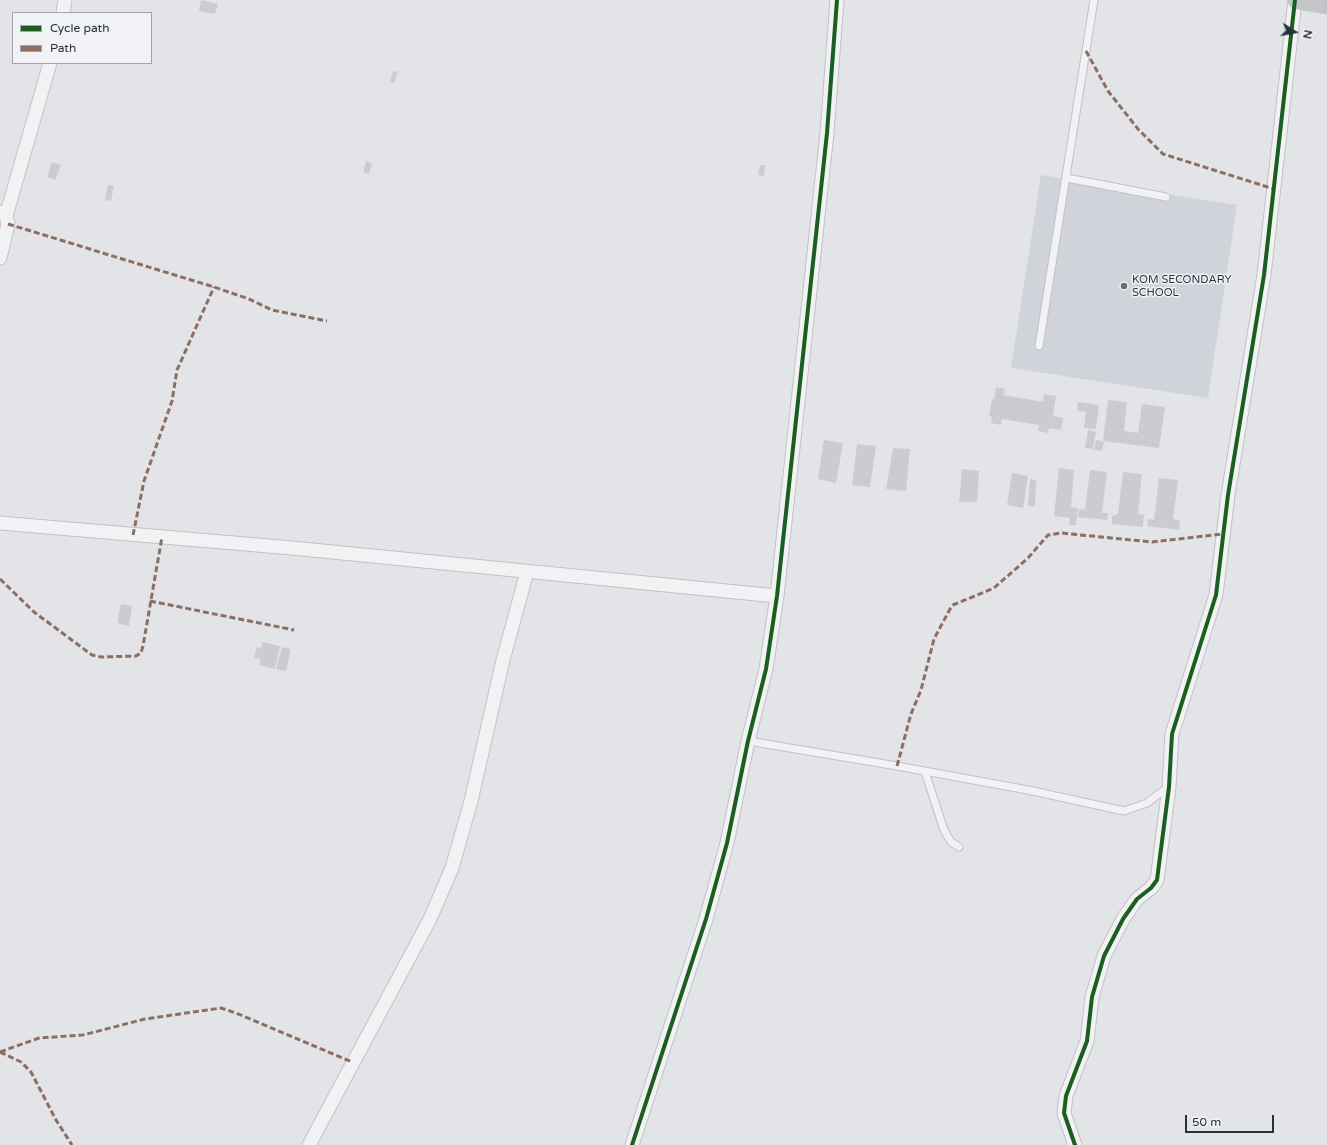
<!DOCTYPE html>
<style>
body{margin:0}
#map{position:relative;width:1327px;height:1145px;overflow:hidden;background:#e3e4e7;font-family:"Varela Round",sans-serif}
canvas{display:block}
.legend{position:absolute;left:12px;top:12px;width:140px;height:52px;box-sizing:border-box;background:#f1f2f6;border:1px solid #a1a4ad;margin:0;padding:5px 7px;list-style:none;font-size:12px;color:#2a303f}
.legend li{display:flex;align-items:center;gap:8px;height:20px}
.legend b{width:20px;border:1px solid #a1a4ad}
.north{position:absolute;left:1275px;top:12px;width:40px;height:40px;-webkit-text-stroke:3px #f1f2f6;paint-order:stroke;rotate:101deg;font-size:11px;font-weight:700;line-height:16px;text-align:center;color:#2a303f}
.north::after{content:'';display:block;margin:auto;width:14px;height:18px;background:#2a303f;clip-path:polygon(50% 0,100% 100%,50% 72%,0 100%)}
.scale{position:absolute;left:1185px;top:1115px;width:89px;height:18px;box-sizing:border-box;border:2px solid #2a303f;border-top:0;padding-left:5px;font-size:12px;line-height:14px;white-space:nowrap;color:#2a303f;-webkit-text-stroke:3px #f1f2f6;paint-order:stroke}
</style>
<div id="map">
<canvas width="1327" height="1145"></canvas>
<ul class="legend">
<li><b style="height:5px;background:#1b5e20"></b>Cycle path</li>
<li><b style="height:5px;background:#8d6e63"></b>Path</li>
</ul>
<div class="north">N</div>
<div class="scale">50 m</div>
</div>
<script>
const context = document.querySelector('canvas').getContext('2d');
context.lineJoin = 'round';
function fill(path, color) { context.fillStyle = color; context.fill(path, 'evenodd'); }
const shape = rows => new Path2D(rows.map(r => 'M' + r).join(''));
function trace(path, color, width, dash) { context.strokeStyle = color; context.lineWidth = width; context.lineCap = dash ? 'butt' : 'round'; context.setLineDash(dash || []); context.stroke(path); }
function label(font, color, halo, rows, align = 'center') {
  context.font = font + ' "Varela Round",sans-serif'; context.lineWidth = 3; context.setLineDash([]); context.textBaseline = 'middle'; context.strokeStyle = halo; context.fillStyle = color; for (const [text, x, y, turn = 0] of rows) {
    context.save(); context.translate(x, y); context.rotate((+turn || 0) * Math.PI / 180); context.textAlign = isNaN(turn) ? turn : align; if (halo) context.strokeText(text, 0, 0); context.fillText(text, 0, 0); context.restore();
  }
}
fill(shape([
 [1041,175,1237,205,1208,398,1011,368]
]), '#d1d3da');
fill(shape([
 [201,0,218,4,215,14,199,11],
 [393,71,398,72,394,83,390,82],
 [366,161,372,163,369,174,363,172],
 [52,162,61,165,55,180,47,177],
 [760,165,765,165,764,176,758,175],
 [108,185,114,186,111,201,105,200],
 [996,387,1005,389,1004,395,1043,402,1044,394,1056,396,1053,416,1063,418,1061,430,1049,428,1048,433,1038,431,1039,425,1002,419,1001,425,991,423,992,416,989,416,992,399,994,399],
 [1108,400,1127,402,1124,431,1138,433,1142,404,1165,407,1159,448,1103,441],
 [1078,402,1099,405,1096,429,1084,428,1086,412,1077,411],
 [1088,430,1096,432,1093,449,1085,448],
 [824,440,843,443,836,483,818,479],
 [1096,440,1104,442,1102,451,1094,450],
 [857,444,876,446,870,487,852,485],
 [893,448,910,449,906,491,886,489],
 [1059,468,1074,470,1071,507,1078,508,1076,525,1069,525,1070,518,1054,516],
 [962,469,979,471,977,502,959,502],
 [1090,470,1107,472,1102,513,1108,513,1107,520,1078,517,1079,509,1085,510],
 [1123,472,1142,474,1138,514,1144,515,1143,527,1112,524,1112,516,1118,514],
 [1012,473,1028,476,1023,508,1007,505],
 [1159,478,1178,480,1173,519,1180,520,1179,530,1147,526,1148,519,1154,520],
 [1030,479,1036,480,1035,506,1028,506],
 [121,604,132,606,129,626,117,623],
 [262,642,280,646,275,669,259,665,261,659,254,658,257,647,261,648],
 [282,647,291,649,286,671,276,669]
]), '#cbcccf');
const service = shape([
 [1067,178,1166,197],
 [1039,346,1094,0],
 [748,741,897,766,1028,790,1124,811,1147,803,1168,787],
 [925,772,944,830,951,842,959,847]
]);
const minor = shape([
 [63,13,65,0],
 [0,212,6,216,8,224,0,258],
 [6,216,50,63],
 [0,523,292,548,777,596],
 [309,1145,430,919,452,868,471,801,503,660,527,572],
 [632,1145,706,919,727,843,748,741,766,669,777,596,827,133,837,0],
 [1075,1145,1064,1113,1066,1096,1087,1041,1092,997,1104,956,1123,919,1137,899,1151,888,1157,880,1169,787,1172,734,1216,595,1228,495,1264,275,1295,0]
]);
trace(service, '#c1c2c5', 9);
trace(minor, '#c1c2c5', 15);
trace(service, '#f2f2f4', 7);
trace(minor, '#f2f2f4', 13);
trace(shape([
 [1297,0,1327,5]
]), '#c3c5c8', 19);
trace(shape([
 [1086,51,1108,91,1138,129,1163,154,1274,189],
 [8,224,214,287,249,299,272,310,327,321],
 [133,535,144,481,172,401,177,370,214,287],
 [0,579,34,612,92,655,101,657,136,656,141,653,143,646,162,537],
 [150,601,294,630],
 [897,766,911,714,921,690,934,639,950,609,953,605,994,588,1028,558,1048,535,1061,533,1152,542,1223,534],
 [0,1052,39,1038,83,1035,145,1019,221,1008,236,1013,352,1062],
 [0,1052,21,1062,31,1072,56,1120,72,1145]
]), '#8d6e63', 3, [6, 3]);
trace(shape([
 [632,1145,706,919,727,843,748,741,766,669,777,596,827,133,837,0],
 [1075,1145,1064,1113,1066,1096,1087,1041,1092,997,1104,956,1123,919,1137,899,1151,888,1157,880,1169,787,1172,734,1216,595,1228,495,1264,275,1295,0]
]), '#1b5e20', 4);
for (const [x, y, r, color] of [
 [1124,286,4,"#6b6f7a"]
]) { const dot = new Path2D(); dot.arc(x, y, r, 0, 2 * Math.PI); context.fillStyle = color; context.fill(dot); trace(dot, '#f1f2f6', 1.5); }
label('11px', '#2a303f', '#f1f2f6', [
 ["KOM SECONDARY",1132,280],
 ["SCHOOL",1132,293]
], 'left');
</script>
